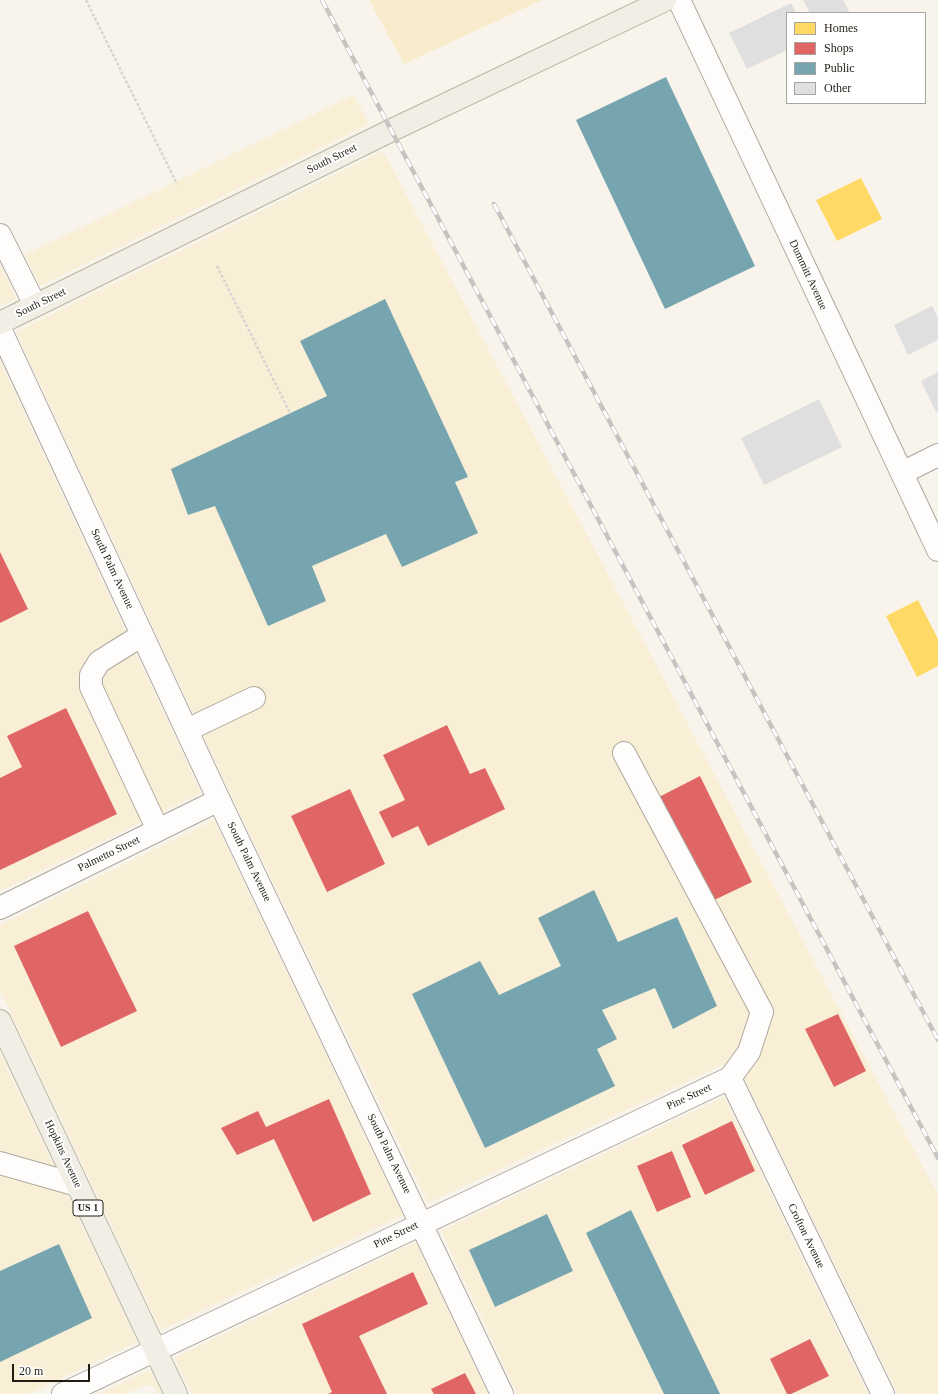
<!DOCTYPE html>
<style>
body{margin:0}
#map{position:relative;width:938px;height:1394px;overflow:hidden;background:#f8f4eb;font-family:Georgia,serif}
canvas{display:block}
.legend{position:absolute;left:786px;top:12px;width:140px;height:92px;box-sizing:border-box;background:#fff;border:1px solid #a6a5a0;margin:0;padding:5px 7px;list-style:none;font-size:12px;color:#211d12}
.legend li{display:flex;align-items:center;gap:8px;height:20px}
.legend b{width:20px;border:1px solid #a6a5a0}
.scale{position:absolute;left:12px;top:1364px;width:78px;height:18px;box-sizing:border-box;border:2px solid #211d12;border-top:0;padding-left:5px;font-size:12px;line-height:14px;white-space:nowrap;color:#211d12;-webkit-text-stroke:3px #fff;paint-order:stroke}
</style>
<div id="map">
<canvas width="938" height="1394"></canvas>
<ul class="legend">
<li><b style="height:11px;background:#ffd966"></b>Homes</li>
<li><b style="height:11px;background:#e06666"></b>Shops</li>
<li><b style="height:11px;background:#76a5af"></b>Public</li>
<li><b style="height:11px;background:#e0dfdf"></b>Other</li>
</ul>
<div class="scale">20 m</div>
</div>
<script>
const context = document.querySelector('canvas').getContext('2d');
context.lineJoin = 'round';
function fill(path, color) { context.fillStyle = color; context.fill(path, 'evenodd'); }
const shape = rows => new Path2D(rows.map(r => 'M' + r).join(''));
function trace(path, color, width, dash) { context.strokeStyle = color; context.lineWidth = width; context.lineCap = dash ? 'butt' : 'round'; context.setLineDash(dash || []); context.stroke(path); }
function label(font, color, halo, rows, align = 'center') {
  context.font = font + ' Georgia,serif'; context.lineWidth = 4; context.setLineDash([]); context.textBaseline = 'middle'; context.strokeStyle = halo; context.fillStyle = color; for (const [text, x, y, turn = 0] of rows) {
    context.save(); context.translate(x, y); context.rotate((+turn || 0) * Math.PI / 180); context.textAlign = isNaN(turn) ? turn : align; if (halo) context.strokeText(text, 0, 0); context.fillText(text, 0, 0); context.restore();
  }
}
fill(shape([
 [354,95,369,124,40,286,25,255],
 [383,151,938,1195,938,1394,898,1394,735,1059,428,1203,231,795,16,332],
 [1,267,16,298,0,306,0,268],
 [0,361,201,793,0,891],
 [214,820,403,1215,161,1330,0,990,0,925],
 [0,1053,137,1342,28,1394,0,1394],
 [724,1097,868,1394,517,1394,441,1231],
 [416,1242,488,1394,192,1394,174,1358],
 [150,1370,162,1394,159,1394,153,1386,145,1385,125,1394,99,1394]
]), '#f9efd6');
fill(shape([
 [369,0,542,0,404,64]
]), '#f8eccd');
fill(shape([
 [861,178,882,219,837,241,816,200],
 [918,600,938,639,938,666,917,677,886,616]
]), '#ffd966');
fill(shape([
 [0,552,28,609,0,623],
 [66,708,117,814,0,870,0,778,22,767,7,736],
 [447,725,470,774,485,768,505,809,428,846,418,826,392,838,379,812,405,800,383,755],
 [700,776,752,882,710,902,659,797],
 [350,789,385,864,327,892,291,816],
 [88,911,137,1011,61,1047,14,946],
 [838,1014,866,1071,834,1087,805,1029],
 [329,1099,371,1194,313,1222,274,1139,237,1155,221,1128,258,1111,266,1127],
 [732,1121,755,1171,705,1195,682,1145],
 [672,1151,691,1197,657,1212,637,1166],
 [413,1272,428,1304,359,1336,387,1394,328,1394,332,1392,302,1324],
 [810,1339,829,1376,791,1394,787,1394,770,1359],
 [465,1373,476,1394,434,1394,431,1389]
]), '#e06666');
fill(shape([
 [666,77,755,266,665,309,576,120],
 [385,299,468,477,455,482,478,533,402,567,386,534,312,566,326,601,268,626,215,506,188,515,171,469,327,396,300,341],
 [594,890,618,942,677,917,717,1006,673,1029,655,988,602,1010,617,1039,597,1049,615,1086,485,1148,412,994,480,961,499,995,561,966,538,918],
 [631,1210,720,1394,664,1394,586,1233],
 [547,1214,573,1271,495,1307,469,1250],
 [59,1244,92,1318,0,1362,0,1271]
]), '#76a5af');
fill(shape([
 [803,0,843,0,850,13,810,13],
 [791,3,796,13,787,13,787,50,747,69,729,33],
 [932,306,938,318,938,340,908,355,894,325],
 [938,372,938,411,936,412,921,381],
 [819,399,842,447,764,485,741,438]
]), '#e0dfdf');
const minor = shape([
 [679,0,938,550],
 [0,235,35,305],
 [0,329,219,800,502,1394],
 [902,473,938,455],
 [142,635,99,662,91,675,91,687,158,830],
 [187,730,254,698],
 [0,908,219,800],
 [730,1078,883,1394],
 [0,1163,77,1185],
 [63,1394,730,1078,749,1052,762,1012,624,753]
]);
const major = shape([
 [0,323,392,130,665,0],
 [0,1021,176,1394]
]);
trace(minor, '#aca89f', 24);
trace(major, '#bab4a1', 24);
trace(shape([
 [86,0,177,184],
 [217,266,290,413]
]), '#d7d5d2', 2.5, [3, 2]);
trace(minor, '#fefdfc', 22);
trace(major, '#f1eee5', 22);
const rail = shape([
 [322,0,938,1158],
 [494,204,938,1040]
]);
trace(rail, '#c5c4c1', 4.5);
trace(rail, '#fff', 3, [9]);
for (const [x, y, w] of [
 [88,1208,30]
]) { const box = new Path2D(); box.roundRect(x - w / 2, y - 8, w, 16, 3); context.fillStyle = '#fff'; context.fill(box); trace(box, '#211d12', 1); }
label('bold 10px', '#211d12', null, [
 ["US 1",88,1208]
]);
label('11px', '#211d12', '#fff', [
 ["South Street",332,159,-26],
 ["Dummitt Avenue",808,275,65],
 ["South Street",41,303,-26],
 ["South Palm Avenue",112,569,65],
 ["Palmetto Street",109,854,-26],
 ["South Palm Avenue",249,862,64],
 ["Pine Street",689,1097,-25],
 ["Hopkins Avenue",63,1154,65],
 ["South Palm Avenue",389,1154,64],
 ["Pine Street",396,1235,-26],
 ["Crofton Avenue",806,1236,64]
]);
</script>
